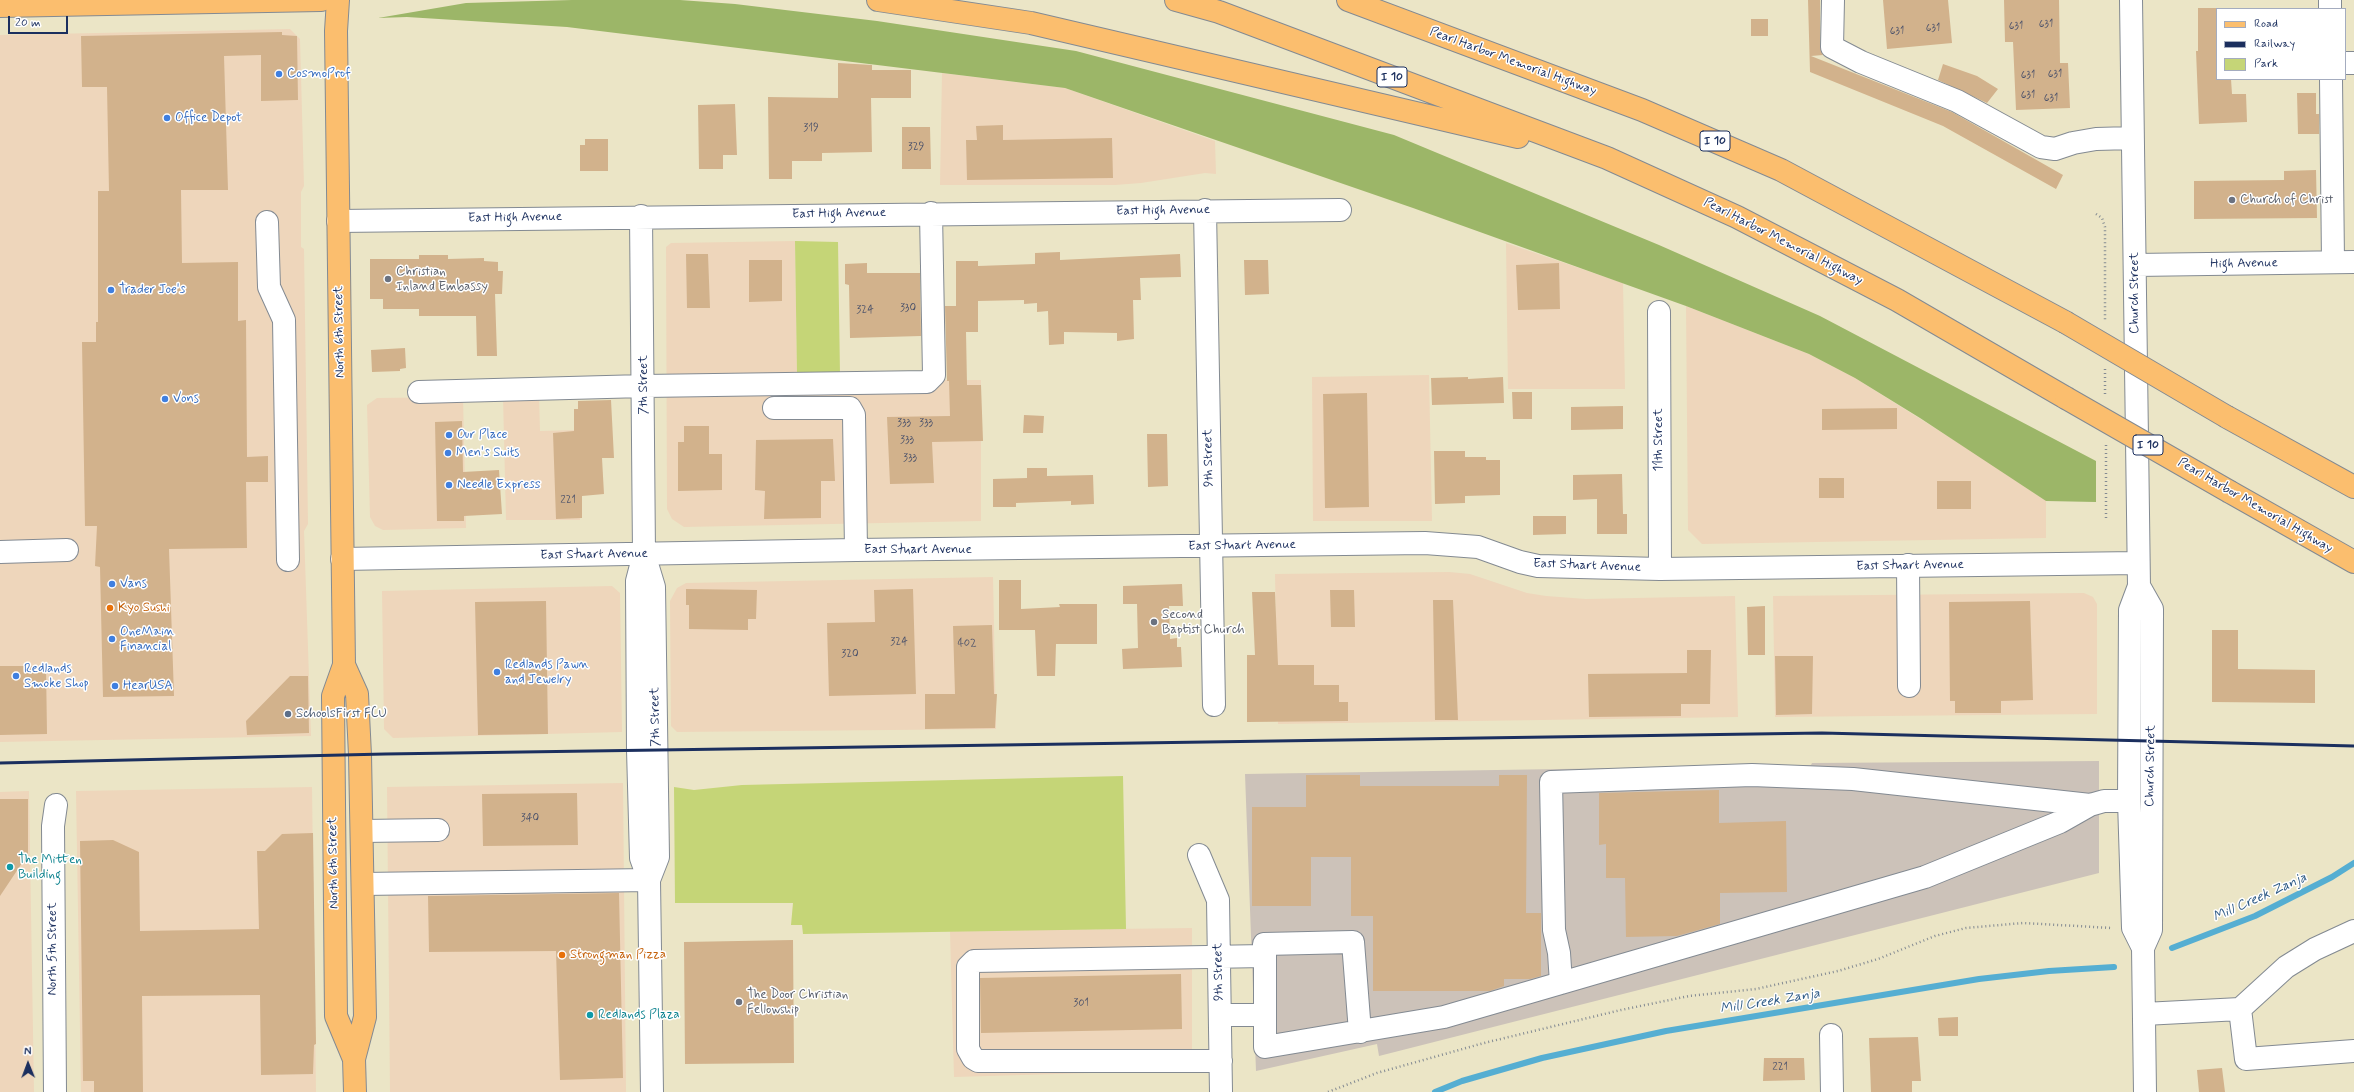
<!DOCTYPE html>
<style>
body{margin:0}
#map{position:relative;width:2354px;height:1092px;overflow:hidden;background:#ebe5c6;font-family:Mynerve,sans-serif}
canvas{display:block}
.legend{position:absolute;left:2216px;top:8px;width:130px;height:72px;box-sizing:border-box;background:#fff;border:1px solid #a4acbf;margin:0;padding:5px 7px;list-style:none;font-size:12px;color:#1b2f5e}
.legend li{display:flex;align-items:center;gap:8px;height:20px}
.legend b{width:20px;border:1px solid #a4acbf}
.north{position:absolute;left:8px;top:1044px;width:40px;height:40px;-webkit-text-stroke:3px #fff;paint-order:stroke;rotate:359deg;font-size:11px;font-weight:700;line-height:16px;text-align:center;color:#1b2f5e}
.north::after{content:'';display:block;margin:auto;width:14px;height:18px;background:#1b2f5e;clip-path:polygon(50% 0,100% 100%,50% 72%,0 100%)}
.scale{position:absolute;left:8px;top:16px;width:60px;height:18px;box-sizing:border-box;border:2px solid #1b2f5e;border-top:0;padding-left:5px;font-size:12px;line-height:14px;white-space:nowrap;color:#1b2f5e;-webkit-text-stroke:3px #fff;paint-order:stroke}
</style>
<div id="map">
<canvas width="2354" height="1092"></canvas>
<ul class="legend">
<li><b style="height:5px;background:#fbbe6e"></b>Road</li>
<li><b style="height:5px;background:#1b2f5e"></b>Railway</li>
<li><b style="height:11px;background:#c5d577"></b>Park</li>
</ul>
<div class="north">N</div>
<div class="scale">20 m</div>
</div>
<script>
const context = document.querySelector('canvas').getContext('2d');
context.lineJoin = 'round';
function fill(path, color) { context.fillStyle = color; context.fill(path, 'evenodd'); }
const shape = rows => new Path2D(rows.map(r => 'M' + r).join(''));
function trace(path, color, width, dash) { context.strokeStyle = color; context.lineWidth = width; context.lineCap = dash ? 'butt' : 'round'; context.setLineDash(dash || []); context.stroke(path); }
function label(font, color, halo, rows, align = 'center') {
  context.font = font + ' Mynerve,sans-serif'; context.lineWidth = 3; context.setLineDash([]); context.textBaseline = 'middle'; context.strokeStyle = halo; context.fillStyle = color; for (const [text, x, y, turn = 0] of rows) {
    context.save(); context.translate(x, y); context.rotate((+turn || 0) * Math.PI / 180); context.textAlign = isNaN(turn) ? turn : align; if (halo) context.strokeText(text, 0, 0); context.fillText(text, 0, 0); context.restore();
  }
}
fill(shape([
 [290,29,300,39,304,186,301,192,301,247,304,249,308,524,304,531,311,736,0,742,0,35],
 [942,73,1065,88,1215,141,1216,174,1205,173,1141,183,1115,185,940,185],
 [795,241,797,375,926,374,944,380,981,380,981,521,684,527,672,519,667,509,666,247,671,243],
 [1506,243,1623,283,1625,389,1508,389],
 [1686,306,1809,354,1855,378,1978,455,2046,501,2046,538,1702,544,1688,530],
 [1429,375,1432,521,1313,521,1312,377],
 [539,395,540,431,579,430,580,520,506,520,503,396],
 [463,397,466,528,383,530,375,526,370,517,367,405,377,398],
 [1449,572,1470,574,1527,593,1546,596,1586,599,1735,596,1738,717,1278,724,1275,574],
 [993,577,996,729,677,732,671,726,670,601,677,588,686,583],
 [612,586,620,593,622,732,393,738,384,729,382,591],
 [2084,593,2093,597,2097,604,2097,714,1775,717,1773,596],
 [623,783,626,1092,390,1092,387,787],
 [312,787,316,1092,81,1092,76,791],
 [29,791,34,1092,0,1092,0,792],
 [1192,928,1192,1070,954,1077,950,931]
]), '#eed6bb');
fill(shape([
 [2099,761,2099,873,1379,1056,1377,1044,1256,1071,1245,774,1811,765,1812,763]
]), '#ccc2b9');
fill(shape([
 [795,241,838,242,840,375,797,375],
 [1123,776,1126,929,803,934,802,925,791,925,793,903,675,903,674,787,694,790,742,785]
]), '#c5d577');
fill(shape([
 [572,0,680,0,735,4,877,21,1076,51,1394,135,1659,245,1820,316,2096,461,2096,502,2046,501,1920,418,1855,378,1809,354,1686,306,1413,208,1065,88,567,27,407,17,378,18,466,3]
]), '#9cb668');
trace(shape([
 [2172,948,2255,916,2332,877,2354,863],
 [1435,1092,1462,1081,1542,1058,1666,1031,1979,979,2049,971,2114,967]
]), '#55aed2', 6);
fill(shape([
 [1808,0,1820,0,1820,47,1823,55,1811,56,1952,112,2063,175,2056,189,1943,126,1810,72],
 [1883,0,1948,0,1952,43,1887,49],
 [2004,0,2059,0,2060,63,2068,63,2070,108,2016,110,2013,42,2005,42],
 [2198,8,2217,8,2217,79,2231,79,2232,94,2246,94,2247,122,2199,124,2196,51,2198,51],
 [1751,19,1768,19,1768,36,1751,36],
 [282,32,282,35,297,36,298,100,261,101,261,55,224,56,228,190,181,190,182,263,238,262,238,321,246,320,247,457,268,456,268,482,246,482,247,548,169,549,174,696,103,697,100,567,95,566,97,526,85,526,82,342,96,342,96,322,98,322,98,191,109,191,107,87,82,87,81,36],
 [838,63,872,65,872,70,911,70,911,98,871,98,872,152,822,153,822,161,792,161,792,179,769,179,768,97,838,98],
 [1943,64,1977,76,1998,89,1987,103,1938,80],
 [2297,93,2316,93,2316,114,2319,114,2319,134,2298,134],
 [735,104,737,155,723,155,723,169,699,169,698,105],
 [1003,125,1003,140,1112,138,1113,178,967,180,966,140,977,140,976,126],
 [902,127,930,127,931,169,902,169],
 [585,139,608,139,608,171,580,171,580,145,585,145],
 [2316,170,2317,218,2194,219,2194,181,2284,180,2284,171],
 [1060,252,1060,260,1180,254,1181,277,1140,278,1141,300,1133,300,1134,339,1117,341,1117,333,1064,332,1064,344,1049,345,1048,311,1037,312,1037,303,1024,304,1024,300,978,301,978,332,966,332,967,385,981,385,983,441,932,442,934,483,890,484,887,417,950,416,949,381,947,381,945,306,956,306,956,261,978,261,978,266,1035,264,1035,253],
 [686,254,708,254,710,308,687,308],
 [419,255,448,255,448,259,484,258,484,261,498,262,498,271,503,271,502,294,495,294,497,356,477,356,476,316,419,316,419,309,383,309,383,299,370,299,370,259,419,259],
 [749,260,782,260,782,301,749,302],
 [1244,260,1268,260,1269,294,1245,295],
 [867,263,867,273,920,273,921,336,850,338,849,285,845,284,845,264],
 [1559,263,1560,309,1518,310,1516,265],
 [405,348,406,368,400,369,400,371,372,372,371,350],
 [1468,377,1468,379,1503,377,1504,403,1432,405,1431,378],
 [1512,392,1532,392,1532,419,1513,419],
 [1367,393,1369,507,1325,508,1323,394],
 [611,400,614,458,602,458,604,494,582,496,582,518,556,519,553,433,574,431,574,409,578,409,578,401],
 [1623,406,1623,429,1571,430,1571,407],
 [1897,408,1897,429,1822,430,1822,409],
 [1024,415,1044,416,1043,433,1023,433],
 [462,421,463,472,499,470,502,514,464,516,464,521,437,521,435,422],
 [684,426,709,426,709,454,722,454,722,490,678,491,678,442,684,442],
 [1147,434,1167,434,1168,486,1148,487],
 [833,439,835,481,821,481,821,518,764,519,765,491,755,490,756,440],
 [1434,451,1465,451,1465,457,1486,457,1486,460,1500,460,1500,495,1465,496,1465,503,1435,504],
 [1027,468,1047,468,1047,476,1093,475,1094,504,1071,505,1071,501,1016,503,1016,507,993,507,993,479,1027,478],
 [1622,474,1623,514,1627,514,1627,534,1597,534,1597,499,1573,500,1573,475],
 [1819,478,1844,478,1844,498,1819,498],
 [1937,481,1971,481,1971,509,1937,509],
 [1533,516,1566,516,1566,534,1533,535],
 [999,580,1021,580,1021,609,1060,607,1059,604,1097,604,1097,644,1056,644,1055,676,1037,676,1035,630,999,630],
 [1182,584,1183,606,1169,606,1170,639,1177,638,1177,647,1181,647,1182,667,1123,669,1122,649,1138,648,1137,604,1123,604,1123,586],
 [686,589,757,590,756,619,748,619,748,630,689,629,689,605,686,605],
 [913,589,916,694,829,696,827,623,875,622,874,590],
 [1330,590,1354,590,1355,627,1331,627],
 [1252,592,1275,592,1278,665,1314,665,1314,685,1339,685,1339,702,1348,702,1348,721,1247,722,1247,655,1255,655],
 [1433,600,1453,600,1458,720,1435,720],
 [546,601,548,734,478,735,475,602],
 [2030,601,2033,700,2001,701,2001,713,1955,713,1955,701,1950,701,1949,602],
 [1765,606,1765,655,1748,655,1747,607],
 [992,625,994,694,997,694,995,728,925,729,925,694,955,694,953,626],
 [2212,630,2238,630,2238,669,2315,670,2315,703,2212,702],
 [1687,650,1711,650,1710,704,1681,704,1681,716,1589,717,1588,674,1687,673],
 [1775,656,1813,656,1812,714,1776,715],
 [0,666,46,666,47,734,0,735],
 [290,676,308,676,309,733,247,735,246,721],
 [1306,775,1360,775,1360,786,1499,786,1499,775,1527,775,1526,913,1541,913,1541,976,1530,979,1504,979,1504,986,1490,991,1373,991,1373,916,1351,916,1351,857,1311,857,1311,906,1252,906,1252,807,1306,807],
 [1719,790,1719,823,1786,821,1787,892,1720,893,1720,924,1677,936,1626,937,1625,878,1606,878,1606,844,1599,845,1599,793],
 [577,793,578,845,483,846,482,794],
 [0,799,28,799,28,862,22,863,0,896],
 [313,833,316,1044,314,1045,313,1074,261,1075,260,995,142,996,143,1092,94,1092,94,1081,83,1081,80,841,113,840,139,852,140,931,259,929,257,851,265,851,282,834],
 [619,893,623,1078,560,1080,556,951,429,952,428,896],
 [793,940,794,1063,685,1064,684,942],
 [1181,974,1182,1029,981,1033,980,978],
 [1958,1017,1958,1036,1939,1036,1938,1018],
 [1918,1037,1921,1081,1912,1081,1912,1092,1871,1092,1869,1038],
 [1764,1058,1804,1058,1805,1080,1763,1081],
 [2222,1068,2225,1092,2199,1092,2197,1070]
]), '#d2b28c');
const minor = shape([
 [1833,0,1832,47,1861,62,1957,101,2041,147,2055,149,2073,143,2096,139,2132,138],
 [2131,0,2139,586,2130,610,2129,801,2133,928,2143,948],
 [2330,0,2330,9],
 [2345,63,2354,63],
 [2331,79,2333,262],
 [1205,210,1214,705],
 [641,216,644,554,637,581,638,750,641,858,649,880,652,1092],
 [338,221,1340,210],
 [267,222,269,287,284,320,288,560],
 [2135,265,2354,262],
 [1659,312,1660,569],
 [419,392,644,386,927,382,934,375,931,213],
 [774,408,850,408,854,415,856,550],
 [0,552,67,550],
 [644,554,654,587,658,857,649,880],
 [342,559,856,550,1425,543,1478,547,1520,562,1538,566,1660,569,2138,563],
 [1908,565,1909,686],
 [2139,586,2152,609,2151,930,2143,948,2145,1092],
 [2090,805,2060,822,1925,877,1561,983,1559,953,1554,930,1551,782,1752,775,1853,779,2090,805,2104,801,2129,801],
 [362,831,438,830],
 [1199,855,1218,900,1221,1092],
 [363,884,649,880],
 [1265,956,1264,944,1353,942,1360,1032],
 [2240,1009,2246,1059,2354,1051],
 [2144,1014,2240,1009,2286,967,2315,949,2354,931],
 [1220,1015,1265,1015],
 [1831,1035,1832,1092],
 [1221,1061,978,1061,973,1058,968,1049,968,967,974,961,1265,956,1265,1047,1444,1017,1561,983],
 [55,1092,53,826,56,805]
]);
const major = shape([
 [338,0,336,31,344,665,333,696,336,1016,354,1059],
 [0,6,321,0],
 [344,665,357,694,360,755,365,1017,354,1059,355,1092]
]);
const highway = shape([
 [878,0,1031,23,1518,137],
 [1176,0,1219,12,1607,158,1737,217,1897,300,2066,398],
 [1348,0,1642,110,1781,170,2065,322],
 [2227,417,2354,487],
 [2230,492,2354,562]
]);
trace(minor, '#838a92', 24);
trace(major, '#838a92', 24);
trace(highway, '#838a92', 24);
trace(shape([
 [2096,214,2102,218,2105,227,2105,322],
 [2105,369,2105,396],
 [2106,445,2106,520],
 [1328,1092,1377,1073,1484,1043,1621,1010,1689,996,1756,989,1838,971,1878,959,1935,936,1966,928,2023,923,2112,928]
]), '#838a92', 2.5, [1, 3]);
trace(minor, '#fff', 22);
trace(major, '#fbbe6e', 22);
trace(highway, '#fbbe6e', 22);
trace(shape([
 [0,763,385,754,1822,733,2354,746]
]), '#1b2f5e', 3);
const highwayBridge = shape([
 [2065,322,2227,417],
 [2066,398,2230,492]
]);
trace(highwayBridge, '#838a92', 24, []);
trace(highwayBridge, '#fbbe6e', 22);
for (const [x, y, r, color] of [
 [279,74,4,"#3f7fe0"],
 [167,118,4,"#3f7fe0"],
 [2232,200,4,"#6b7280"],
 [388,279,4,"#6b7280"],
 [111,290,4,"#3f7fe0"],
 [165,399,4,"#3f7fe0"],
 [449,435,4,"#3f7fe0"],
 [448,453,4,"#3f7fe0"],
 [449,485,4,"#3f7fe0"],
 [112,584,4,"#3f7fe0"],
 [110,608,4,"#e8710a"],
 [1154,622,4,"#6b7280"],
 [112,639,4,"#3f7fe0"],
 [497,672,4,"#3f7fe0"],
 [16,676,4,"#3f7fe0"],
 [115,686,4,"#3f7fe0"],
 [288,714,4,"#5c6f8a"],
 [10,867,4,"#0f9aa8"],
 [562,955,4,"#e8710a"],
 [739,1002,4,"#6b7280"],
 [590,1015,4,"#0f9aa8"]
]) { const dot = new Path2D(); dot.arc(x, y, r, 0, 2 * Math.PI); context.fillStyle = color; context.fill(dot); trace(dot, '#fff', 1.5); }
label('11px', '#49506a', null, [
 ["631",2046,25],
 ["631",2016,27],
 ["631",1933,29],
 ["631",1897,32],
 ["631",2055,75],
 ["631",2028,76],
 ["631",2028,96],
 ["631",2051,99],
 ["319",811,129],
 ["329",916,148],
 ["330",908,309],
 ["324",865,311],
 ["333",904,424],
 ["333",926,424],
 ["333",907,441],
 ["333",910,459],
 ["221",568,501],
 ["324",899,643],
 ["402",967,644],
 ["320",850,655],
 ["340",530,819],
 ["301",1081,1004],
 ["221",1780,1068]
]);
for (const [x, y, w] of [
 [1392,77,30],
 [1715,141,30],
 [2148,445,30]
]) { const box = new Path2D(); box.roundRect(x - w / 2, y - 10, w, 20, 3); context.fillStyle = '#fff'; context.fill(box); trace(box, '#1b2f5e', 1); }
label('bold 12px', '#1b2f5e', null, [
 ["I 10",1392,77],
 ["I 10",1715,141],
 ["I 10",2148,445]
]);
label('13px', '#1b2f5e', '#fff', [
 ["Pearl Harbor Memorial Highway",1513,62,20],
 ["East High Avenue",1163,211,-1],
 ["East High Avenue",839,214,-1],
 ["East High Avenue",515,218,-1],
 ["Pearl Harbor Memorial Highway",1783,242,27],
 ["High Avenue",2244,264,-1],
 ["Church Street",2135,293,-90],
 ["North 6th Street",340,332,-91],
 ["7th Street",644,385,-90],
 ["11th Street",1659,440,-90],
 ["9th Street",1209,458,-91],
 ["Pearl Harbor Memorial Highway",2255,506,30],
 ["East Stuart Avenue",1242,546,-1],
 ["East Stuart Avenue",918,550],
 ["East Stuart Avenue",594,555,-1],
 ["East Stuart Avenue",1587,566,2],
 ["East Stuart Avenue",1910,566,-1],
 ["7th Street",656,717,-91],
 ["Church Street",2151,766,-89],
 ["North 6th Street",334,863,-91],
 ["North 5th Street",53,949,-90],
 ["9th Street",1219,972,-91]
]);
label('13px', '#366cbe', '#fff', [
 ["CosmoProf",287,74],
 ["Office Depot",175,118],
 ["Trader Joe's",119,290],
 ["Vons",173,399],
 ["Our Place",457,435],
 ["Men's Suits",456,453],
 ["Needle Express",457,485],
 ["Vans",120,584],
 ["OneMain",120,632],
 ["Financial",120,647],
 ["Redlands Pawn",505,665],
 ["and Jewelry",505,680],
 ["Redlands",24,669],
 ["Smoke Shop",24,684],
 ["HearUSA",123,686]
], 'left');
label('13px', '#5b616d', '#fff', [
 ["Church of Christ",2240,200],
 ["Christian",396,272],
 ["Inland Embassy",396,287],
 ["Second",1162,615],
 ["Baptist Church",1162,630],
 ["The Door Christian",747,995],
 ["Fellowship",747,1010]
], 'left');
label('13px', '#c56008', '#fff', [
 ["Kyo Sushi",118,608],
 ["Strongman Pizza",570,955]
], 'left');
label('13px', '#4e5e75', '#fff', [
 ["SchoolsFirst FCU",296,714]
], 'left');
label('13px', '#0d838f', '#fff', [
 ["The Mitten",18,860],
 ["Building",18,875],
 ["Redlands Plaza",598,1015]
], 'left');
label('italic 14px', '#2f5b87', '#fff', [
 ["Mill Creek Zanja",2260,898,-24],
 ["Mill Creek Zanja",1770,1002,-9]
]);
</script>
